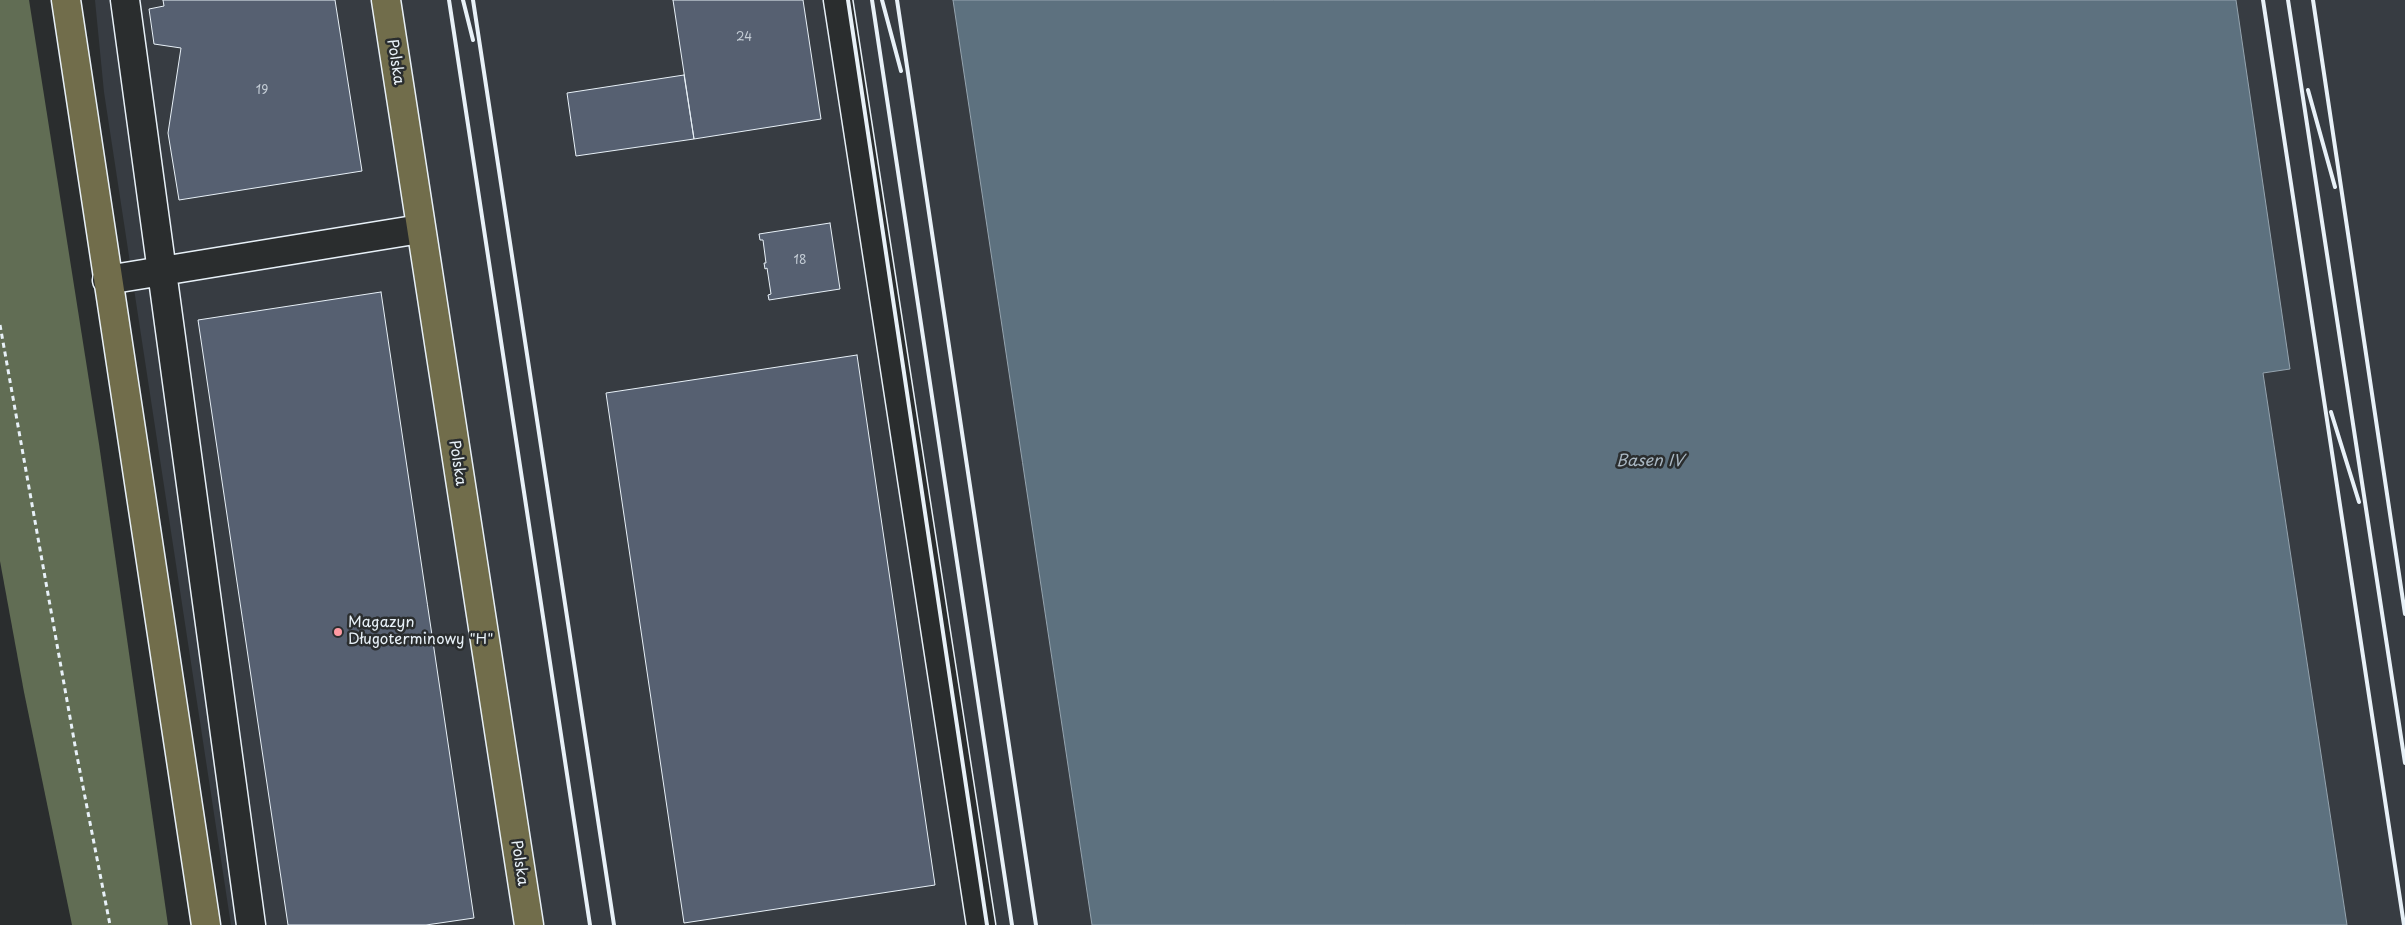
<!DOCTYPE html>
<meta charset="utf-8">
<style>
body{margin:0}
canvas{display:block;background:#2a2d2e}
</style>
<canvas width="2405" height="925"></canvas>
<script>
const context = document.querySelector('canvas').getContext('2d');
context.lineJoin = 'round';
function fill(path, color) { context.fillStyle = color; context.fill(path, 'evenodd'); }
const shape = rows => new Path2D(rows.map(r => 'M' + r).join(''));
function trace(path, color, width, dash) { context.strokeStyle = color; context.lineWidth = width; context.lineCap = dash ? 'butt' : 'round'; context.setLineDash(dash || []); context.stroke(path); }
function label(font, color, halo, rows, align = 'center') {
  context.font = font + ' "Playpen Sans",sans-serif'; context.lineWidth = 5; context.setLineDash([]); context.textBaseline = 'middle'; context.strokeStyle = halo; context.fillStyle = color; for (const [text, x, y, turn = 0] of rows) {
    context.save(); context.translate(x, y); context.rotate((+turn || 0) * Math.PI / 180); context.textAlign = isNaN(turn) ? turn : align; if (halo) context.strokeText(text, 0, 0); context.fillText(text, 0, 0); context.restore();
  }
}
fill(shape([
 [95,0,953,0,1092,925,231,925,104,92],
 [2236,0,2405,0,2405,925,2347,925,2263,372,2289,369]
]), '#373c42');
fill(shape([
 [0,0,29,0,99,444,168,925,72,925,24,692,0,561]
]), '#616d54');
const water = shape([
 [953,0,2236,0,2290,369,2263,373,2347,925,1092,925,953,0]
]);
fill(water, '#5d717f');
trace(water, '#95a4af', 1);
const building = shape([
 [163,0,335,0,362,171,179,200,168,133,181,48,154,44,149,9,164,6,163,0],
 [673,0,803,0,821,119,694,139,673,0],
 [684,75,694,139,576,156,567,93,684,75],
 [830,223,840,289,769,300,768,295,771,294,767,268,765,269,764,263,766,263,763,240,760,240,759,234,830,223],
 [381,292,474,918,426,925,288,925,198,320,381,292],
 [857,355,935,885,684,923,606,393,857,355]
]);
fill(building, '#566071');
trace(building, '#e8f1f8', 1);
const minor = shape([
 [125,0,251,925],
 [838,0,981,925],
 [107,280,420,229]
]);
const highway = shape([
 [66,0,206,925],
 [386,0,529,925]
]);
trace(minor, '#e8f1f8', 31);
trace(highway, '#e8f1f8', 31);
trace(shape([
 [0,325,76,751,110,925]
]), '#e8f1f8', 3, [5, 4]);
trace(minor, '#2a2d2e', 28);
trace(highway, '#716d4b', 28);
trace(shape([
 [449,0,590,925],
 [463,0,473,40],
 [473,0,614,925],
 [848,0,987,925],
 [872,0,1012,925],
 [882,0,901,71],
 [897,0,1036,925],
 [2263,0,2404,925],
 [2288,0,2405,763],
 [2313,0,2405,614],
 [2308,90,2335,187],
 [2331,412,2359,502]
]), '#e8f1f8', 4);
for (const [x, y, r, color] of [
 [338,632,5,"#ff9aa2"]
]) { const dot = new Path2D(); dot.arc(x, y, r, 0, 2 * Math.PI); context.fillStyle = color; context.fill(dot); trace(dot, '#2a2d2e', 2); }
label('12px', '#c4cdd6', null, [
 ["24",744,38],
 ["19",262,91],
 ["18",800,261]
]);
label('15px', '#e8f1f8', '#2a2d2e', [
 ["Polska",395,62,81],
 ["Polska",457,463,81],
 ["Polska",519,863,81]
]);
label('15px', '#e8f1f8', '#2a2d2e', [
 ["Magazyn",348,623],
 ["Długoterminowy \"H\"",348,640]
], 'left');
label('italic 16px', '#a9b7c2', '#2a2d2e', [
 ["Basen IV",1650,462]
]);
</script>
